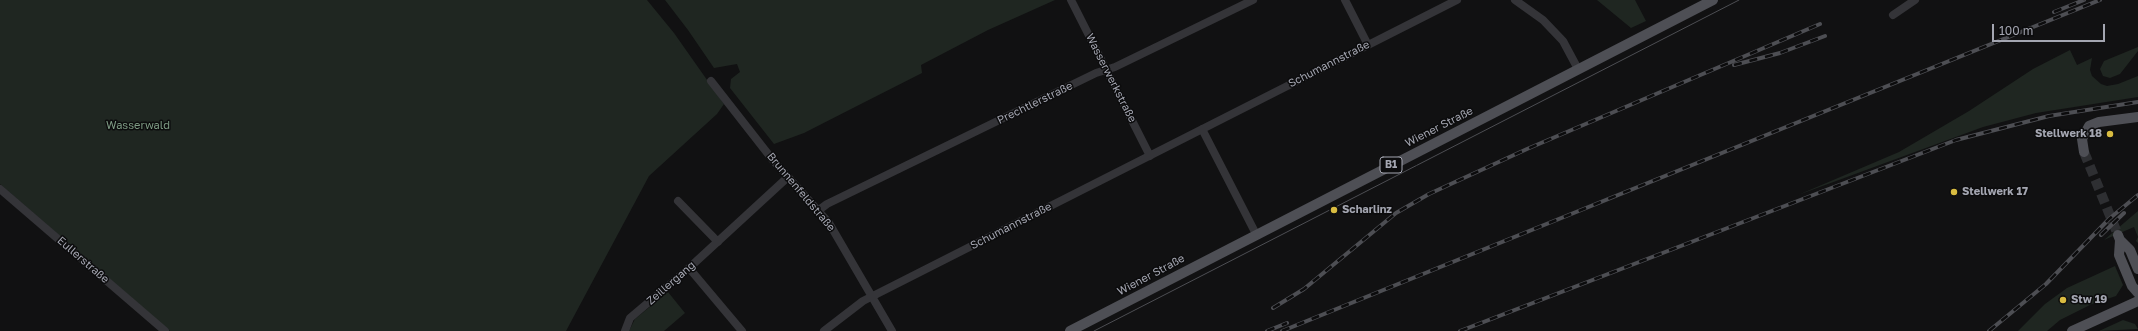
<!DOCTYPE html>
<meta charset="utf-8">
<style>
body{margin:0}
#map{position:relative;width:2138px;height:331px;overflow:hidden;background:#111112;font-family:"Golos Text",sans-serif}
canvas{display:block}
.scale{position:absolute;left:1992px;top:24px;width:113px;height:18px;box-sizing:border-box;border:2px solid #a4a6b1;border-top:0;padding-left:5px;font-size:12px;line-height:14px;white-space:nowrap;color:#a4a6b1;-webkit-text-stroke:3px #0c0c0d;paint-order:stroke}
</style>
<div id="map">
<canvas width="2138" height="331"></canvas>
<div class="scale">100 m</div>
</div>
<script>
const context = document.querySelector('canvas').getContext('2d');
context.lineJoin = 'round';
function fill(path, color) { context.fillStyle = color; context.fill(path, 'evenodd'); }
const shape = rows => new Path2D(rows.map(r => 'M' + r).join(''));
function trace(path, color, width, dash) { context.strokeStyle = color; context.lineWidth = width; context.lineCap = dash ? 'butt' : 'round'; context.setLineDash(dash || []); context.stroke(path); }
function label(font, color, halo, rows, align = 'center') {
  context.font = font + ' "Golos Text",sans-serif'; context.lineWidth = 3; context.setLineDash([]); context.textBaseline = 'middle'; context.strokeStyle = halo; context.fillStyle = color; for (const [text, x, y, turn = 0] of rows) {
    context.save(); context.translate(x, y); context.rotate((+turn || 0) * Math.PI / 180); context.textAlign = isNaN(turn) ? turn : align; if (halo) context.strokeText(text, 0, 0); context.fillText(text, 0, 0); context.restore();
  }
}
fill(shape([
 [0,0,647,0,674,33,724,104,717,114,649,176,566,331,170,331,0,184],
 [665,0,1055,0,988,30,921,65,922,73,853,108,804,133,774,144,730,88,731,79,740,72,737,64,714,68,688,30],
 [1597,0,1635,0,1646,21,1631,28],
 [2138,47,2138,51,2120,74,2110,78,2103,76,2100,69,2104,61],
 [2070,50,2077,65,2092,58,2090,70,2092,76,2101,84,2107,86,2118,84,2138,76,2138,97,2036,113,1983,127,1798,195,1899,152,1969,111,2033,69],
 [2138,211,2138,243,2136,241,2138,237,2134,227,2104,240],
 [2115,266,2123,285,2116,296,2092,304,2060,320,2047,331,2018,331,2045,304,2067,288],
 [668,292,685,313,664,331,629,331,635,319],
 [2123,320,2135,324,2138,329,2099,331]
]), '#1f2621');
trace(shape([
 [2084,152,2118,235]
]), '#2e2f32', 10, [10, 5]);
trace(shape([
 [1071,0,1150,156],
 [1345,0,1368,45],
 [1515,0,1543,20,1563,41,1578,69],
 [1893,15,1915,0],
 [711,81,772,159,829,223,892,331],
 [1202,129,1256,234],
 [0,189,165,331],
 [678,201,718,242],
 [819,210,827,204,1096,73,1115,67,1253,0],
 [689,268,742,331],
 [625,331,630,318,689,268,788,177],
 [824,331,863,301,1457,0]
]), '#343438', 8);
trace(shape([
 [2084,152,2082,139,2089,126,2099,122,2138,117],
 [2118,235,2120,240,2119,255,2132,286,2138,293],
 [2120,240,2130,250,2138,269],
 [1070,331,1713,0],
 [2072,331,2138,301]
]), '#4e4f55', 10);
trace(shape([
 [1094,331,1739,0]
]), '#4d4e53', 1);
const rail = shape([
 [2054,12,2084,0],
 [1734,65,1780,53,1825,36],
 [2101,235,2124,213],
 [1273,308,1304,289,1396,213,1429,194,1527,149,1820,24],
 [1267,331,1287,323],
 [1282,331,2100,0],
 [1460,331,1956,140,2049,116,2138,102],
 [1989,331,2046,284,2109,219,2138,195]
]);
trace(rail, '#4d4e53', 4);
trace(rail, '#0c0c0d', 2.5, [8]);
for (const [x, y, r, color] of [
 [2110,134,4,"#d9bc41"],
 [1954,192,4,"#d9bc41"],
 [1334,210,4,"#d9bc41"],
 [2063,300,4,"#d9bc41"]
]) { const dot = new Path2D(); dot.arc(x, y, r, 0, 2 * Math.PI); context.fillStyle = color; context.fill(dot); trace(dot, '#0c0c0d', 1.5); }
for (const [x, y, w] of [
 [1391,165,22]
]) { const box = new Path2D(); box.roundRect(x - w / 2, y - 8, w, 16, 3); context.fillStyle = '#0c0c0d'; context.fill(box); trace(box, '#a4a6b1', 1); }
label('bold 10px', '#a4a6b1', null, [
 ["B1",1391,165]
]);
label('11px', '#a4a6b1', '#0c0c0d', [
 ["Schumannstraße",1329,64,-27],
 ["Wasserwerkstraße",1111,78,63],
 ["Prechtlerstraße",1035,103,-26],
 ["Wiener Straße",1439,127,-27],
 ["Brunnenfeldstraße",801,192,50],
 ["Schumannstraße",1011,226,-27],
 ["Eullerstraße",83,260,41],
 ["Wiener Straße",1151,275,-28],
 ["Zeillergang",671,283,-41]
]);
label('11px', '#7d9a83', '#0c0c0d', [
 ["Wasserwald",138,126]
]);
label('bold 11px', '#a4a6b1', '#0c0c0d', [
 ["Stellwerk 18",2102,134,"right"],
 ["Stellwerk 17",1962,192],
 ["Scharlinz",1342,210],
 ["Stw 19",2071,300]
], 'left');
</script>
